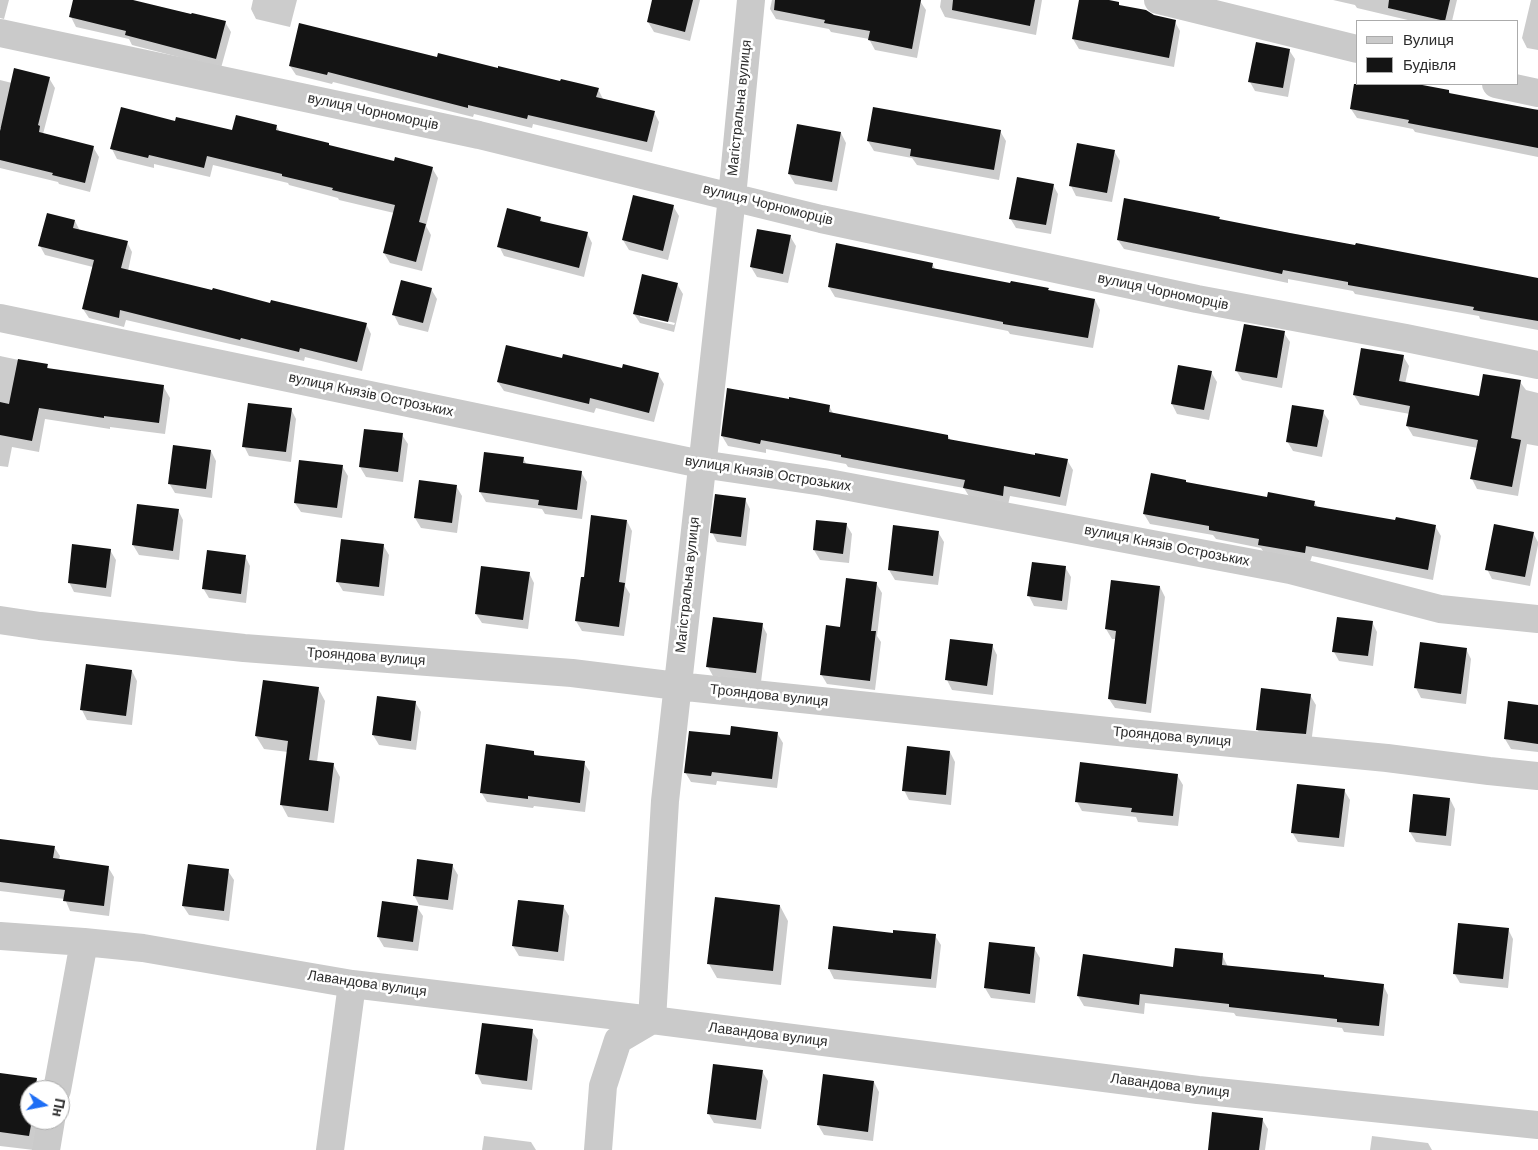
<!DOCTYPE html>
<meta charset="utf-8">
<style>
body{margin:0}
#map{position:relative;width:1538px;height:1150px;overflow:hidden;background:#fff;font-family:Arial,sans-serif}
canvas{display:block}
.legend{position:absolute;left:1356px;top:20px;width:162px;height:65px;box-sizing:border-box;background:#fff;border:1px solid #ababab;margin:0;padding:6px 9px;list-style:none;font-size:15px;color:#2d2d2d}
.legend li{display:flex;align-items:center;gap:10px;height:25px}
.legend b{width:25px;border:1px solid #ababab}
.north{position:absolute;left:20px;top:1080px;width:50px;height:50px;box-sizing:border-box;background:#fff;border:1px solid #ababab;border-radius:50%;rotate:101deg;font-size:14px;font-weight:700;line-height:20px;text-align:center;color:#2d2d2d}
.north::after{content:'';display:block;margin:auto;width:18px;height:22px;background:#1e6ef5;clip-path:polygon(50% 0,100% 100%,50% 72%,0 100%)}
</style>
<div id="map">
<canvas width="1538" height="1150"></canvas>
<ul class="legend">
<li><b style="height:6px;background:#cacaca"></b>Вулиця</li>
<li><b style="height:14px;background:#141414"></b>Будівля</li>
</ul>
<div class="north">Пн</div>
</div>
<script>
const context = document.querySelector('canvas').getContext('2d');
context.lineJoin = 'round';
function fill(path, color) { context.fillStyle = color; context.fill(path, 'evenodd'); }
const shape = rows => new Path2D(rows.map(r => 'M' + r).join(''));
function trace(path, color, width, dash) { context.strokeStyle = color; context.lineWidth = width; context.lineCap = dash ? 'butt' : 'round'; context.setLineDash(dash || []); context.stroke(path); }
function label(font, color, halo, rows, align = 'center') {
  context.font = font + ' Arial,sans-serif'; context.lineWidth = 5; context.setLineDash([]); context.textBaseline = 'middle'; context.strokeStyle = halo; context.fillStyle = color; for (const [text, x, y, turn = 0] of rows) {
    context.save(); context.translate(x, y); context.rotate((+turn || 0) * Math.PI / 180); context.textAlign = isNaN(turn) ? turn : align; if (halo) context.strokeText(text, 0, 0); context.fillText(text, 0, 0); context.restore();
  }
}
fill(shape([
 [0,0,9,0,4,19,0,18],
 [75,0,128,0,225,22,231,32,221,68,132,45,129,39,76,27,71,17],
 [253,0,297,0,290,27,256,19,251,9],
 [653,0,700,0,690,41,654,32,648,22],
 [772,0,920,1,926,10,917,58,875,50,869,39,831,32,829,29,776,19,770,9],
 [941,0,1042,0,1036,35,945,17,940,7],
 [1080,0,1102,0,1118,3,1120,6,1175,22,1180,31,1174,67,1079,49,1073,39],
 [1333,0,1457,0,1452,21,1412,21,1357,8,1355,5],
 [1531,0,1538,0,1538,50,1527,48,1522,38],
 [1289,50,1295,59,1288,97,1255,91,1250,82],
 [438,59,598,89,603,99,654,112,659,122,652,152,533,124,532,128,474,114,473,117,333,82,332,84,296,75,290,66],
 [49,78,55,88,43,134,93,147,99,157,90,192,59,184,58,182,0,168,0,136,2,128,0,128,0,80,12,83],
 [1357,78,1357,84,1414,84,1449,91,1451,95,1531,110,1538,109,1538,157,1415,132,1413,129,1357,118,1351,109],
 [176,122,233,132,276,126,280,132,329,146,395,162,432,168,438,178,426,226,431,235,422,271,390,263,384,253,394,213,339,200,338,198,289,185,288,183,213,165,210,177,154,164,154,168,117,159,112,149],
 [1000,131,1006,141,999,180,917,165,912,158,874,151,868,141],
 [841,133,846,143,837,191,795,184,789,174],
 [1114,151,1120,161,1112,202,1076,196,1071,186],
 [1053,185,1058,194,1051,234,1016,228,1010,218],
 [673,206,679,216,668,260,629,250,623,240],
 [540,218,543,223,587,233,592,243,584,277,504,256,499,246],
 [1219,218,1220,220,1538,280,1538,330,1480,319,1479,316,1355,294,1353,291,1288,279,1288,283,1124,249,1118,240],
 [75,221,80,231,127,242,132,252,128,271,271,304,366,324,371,334,362,371,305,357,304,361,126,320,124,327,89,318,83,309,93,267,45,255,40,246],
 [790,236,796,246,788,283,757,277,751,267],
 [932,264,936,270,1011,285,1048,289,1050,292,1095,300,1100,310,1093,348,1010,334,1008,331,835,297,829,287],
 [677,284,683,294,674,332,640,323,634,314],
 [640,314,675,323,674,325,640,317],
 [431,289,437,299,428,332,399,325,394,315],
 [1284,333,1290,342,1282,388,1242,380,1236,370],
 [0,356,47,366,49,369,163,386,170,398,165,434,110,427,110,429,45,419,39,452,12,447,8,467,0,466],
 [1403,356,1409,366,1405,384,1480,398,1520,382,1526,390,1538,393,1538,446,1527,444,1518,496,1477,489,1472,479,1478,448,1413,436,1407,426,1410,414,1360,405,1354,395],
 [562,360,623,370,658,374,664,384,654,422,596,408,594,413,504,391,498,382],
 [1211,372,1217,382,1209,420,1177,414,1172,404],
 [829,406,834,415,948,436,951,441,1036,457,1067,460,1073,470,1066,506,1010,496,1008,505,970,498,964,488,848,467,846,464,766,449,766,453,728,446,722,436],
 [291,409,296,419,291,462,249,456,244,446],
 [1323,412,1329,421,1322,457,1293,451,1287,441],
 [402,435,408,444,403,482,366,477,360,467],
 [211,451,216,461,212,498,175,493,169,483],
 [523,458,527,465,581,472,587,482,582,519,545,514,542,509,486,502,480,492],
 [342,466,348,476,342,518,301,512,295,503],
 [1187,483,1268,498,1314,502,1318,508,1396,522,1435,526,1441,536,1433,580,1312,556,1310,562,1265,554,1261,548,1216,539,1213,535,1150,524,1144,514],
 [456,486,462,496,457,533,421,528,415,518],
 [745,499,750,509,746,546,717,542,712,532],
 [138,505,178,510,183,520,179,560,139,555,133,545],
 [627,521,632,531,625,586,630,594,624,636,582,631,576,621,585,579],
 [846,524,852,534,849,563,820,560,814,550],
 [938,532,944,542,938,585,895,580,889,570],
 [1533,533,1538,542,1538,545,1530,586,1492,579,1487,569],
 [383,545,389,555,384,596,343,591,337,581],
 [110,550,116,560,111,597,74,592,69,582],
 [245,556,250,566,246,603,209,598,203,588],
 [1065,567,1071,577,1067,610,1034,606,1029,596],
 [529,573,534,583,528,629,482,623,476,614],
 [876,583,882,593,877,636,881,642,875,690,827,684,821,674,841,628],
 [1160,587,1165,597,1151,713,1115,708,1109,699,1116,639,1112,639,1106,629],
 [1372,622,1377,632,1373,666,1339,661,1334,652],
 [762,625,767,634,761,682,713,676,708,667],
 [992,645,997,655,993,695,952,690,947,680],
 [1466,649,1471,659,1466,704,1421,698,1416,688],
 [132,671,137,681,132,725,87,720,82,710],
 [318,688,325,701,317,762,333,764,340,777,334,823,288,817,281,804,288,752,264,749,256,736],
 [1310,695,1316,705,1311,744,1263,739,1257,729],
 [415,702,421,712,416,750,379,745,373,735],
 [1538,706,1538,752,1511,749,1505,739],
 [777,733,783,743,777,788,717,781,716,785,691,782,685,772,732,737],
 [533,752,536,756,584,763,590,772,585,812,534,806,533,808,487,802,481,792],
 [950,752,955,762,951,805,909,800,904,790],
 [1177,775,1183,785,1178,826,1138,822,1136,817,1082,811,1077,802],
 [1344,790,1350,800,1344,847,1298,842,1292,832],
 [1450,799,1455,809,1451,846,1416,842,1410,832],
 [0,840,54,847,60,856,59,860,108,867,114,877,109,916,70,911,65,899,0,891],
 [452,865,458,875,453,910,419,905,414,895],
 [228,871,234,880,229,921,189,915,183,906],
 [563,906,569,916,564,961,519,956,513,946],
 [780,906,788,921,781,985,717,978,709,964],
 [417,907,423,916,418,951,384,947,378,937],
 [1508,929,1513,939,1508,988,1460,983,1454,973],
 [894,934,935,936,941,945,936,988,834,979,829,969],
 [1034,948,1040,958,1035,1003,991,998,985,988],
 [1222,955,1228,967,1324,976,1325,979,1383,985,1388,995,1384,1036,1344,1032,1342,1028,1236,1016,1234,1013,1145,1003,1144,1014,1084,1006,1078,996],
 [532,1031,538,1040,532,1090,482,1084,477,1074],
 [762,1071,768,1081,761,1129,714,1123,708,1113],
 [0,1074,36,1079,43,1090,30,1090,30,1120,41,1120,34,1150,0,1146],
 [874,1082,879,1092,873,1141,824,1135,818,1125],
 [1262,1119,1268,1129,1265,1150,1209,1150],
 [484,1136,531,1142,536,1150,482,1150],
 [1372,1136,1428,1143,1432,1150,1370,1150]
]), '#0003');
fill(shape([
 [73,0,133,0,191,14,192,13,226,21,216,59,125,35,126,31,69,17],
 [652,0,693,0,685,32,647,22],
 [775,0,921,0,912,49,868,40,870,31,824,23,825,20,774,10],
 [953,0,1035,0,1030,26,952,10],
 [1079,0,1109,0,1119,2,1119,5,1146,10,1154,15,1176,20,1169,58,1072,39],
 [1389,0,1450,0,1445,21,1388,8],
 [299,23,437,57,438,53,498,68,498,66,560,81,561,79,599,88,596,97,655,111,647,142,528,115,527,119,468,105,468,108,328,72,327,75,289,66],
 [1256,42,1290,49,1283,88,1248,82],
 [14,68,50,77,38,125,40,126,39,132,94,146,85,183,52,175,53,173,0,160,0,131],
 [1354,84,1417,84,1449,90,1449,93,1538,110,1538,148,1408,123,1409,120,1350,109],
 [121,107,175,121,176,117,232,130,236,115,277,125,276,130,329,143,329,145,394,161,395,157,433,167,419,222,426,224,416,262,383,253,395,205,332,190,333,188,282,176,282,174,207,156,204,168,149,155,148,158,110,149],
 [873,107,1001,130,994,170,910,156,911,149,867,141],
 [797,124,841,132,832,182,788,174],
 [1077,143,1115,150,1107,193,1069,186],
 [1017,177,1054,184,1046,225,1009,219],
 [633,195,674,205,663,251,622,240],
 [1124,198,1220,217,1219,219,1290,233,1355,245,1356,243,1538,278,1538,321,1473,310,1474,307,1348,285,1348,282,1283,270,1282,274,1117,240],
 [507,208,541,217,540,221,588,232,579,268,497,247],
 [47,213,75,220,73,228,128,241,121,268,212,290,213,288,270,303,271,300,367,323,357,362,300,348,299,352,241,338,240,340,120,310,119,318,82,309,94,260,38,246],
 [757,229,791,235,783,274,750,267],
 [836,243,933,263,932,268,1010,283,1011,281,1049,288,1048,290,1095,299,1088,338,1003,324,1003,322,828,287],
 [642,274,678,283,668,322,633,314],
 [401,280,432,288,423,323,392,315],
 [1244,324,1285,331,1277,378,1235,371],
 [506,345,562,358,563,354,622,368,623,364,659,373,649,413,590,398,589,404,497,382],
 [1361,348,1404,355,1399,381,1479,396,1483,374,1521,380,1511,438,1521,440,1512,487,1470,479,1478,440,1406,426,1410,406,1353,395],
 [18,359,48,364,47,368,164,385,159,423,104,416,104,418,39,408,32,441,0,435,0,402,9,404],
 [1178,365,1212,371,1204,410,1171,404],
 [727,388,789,399,789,397,830,405,829,412,948,435,948,439,1035,455,1035,453,1068,459,1060,497,1004,486,1003,496,963,488,965,480,841,457,841,455,761,440,760,444,721,436],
 [248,403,292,408,286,452,242,447],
 [1292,405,1324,410,1317,447,1286,442],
 [364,429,403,433,398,472,359,467],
 [173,445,211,450,206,489,168,484],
 [484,452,524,457,523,463,582,471,577,510,538,505,539,500,479,492],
 [299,460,343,465,337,508,294,503],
 [1151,473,1186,480,1186,482,1267,497,1268,492,1315,501,1314,506,1395,520,1396,517,1436,525,1428,570,1306,546,1305,553,1258,545,1259,539,1209,530,1209,526,1143,514],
 [419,480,457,485,452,523,414,518],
 [715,494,746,498,741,537,710,533],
 [137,504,179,509,173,551,132,545],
 [591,515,627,520,619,582,625,583,619,627,575,621,581,577,584,577],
 [816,520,847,523,843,554,813,550],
 [1494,524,1534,532,1525,577,1485,570],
 [893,525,939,531,933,576,888,570],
 [341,539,384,544,379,587,336,582],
 [72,544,111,549,106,588,68,583],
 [207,550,246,555,241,594,202,589],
 [1032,562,1066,566,1062,601,1027,596],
 [481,566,530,572,523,620,475,614],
 [846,578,877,582,871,631,876,631,870,681,820,675,826,625,840,627],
 [1111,580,1160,586,1146,704,1108,699,1116,631,1105,629],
 [713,617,763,623,756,673,706,667],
 [1337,617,1373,621,1368,656,1332,652],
 [950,639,993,644,987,686,945,680],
 [1420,642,1467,648,1461,694,1414,688],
 [86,664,132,670,126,716,80,710],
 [263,680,319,687,309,760,334,763,328,811,280,805,288,741,255,736],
 [1261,688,1311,694,1306,734,1256,730],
 [377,696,416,701,411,741,372,735],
 [1508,701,1538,705,1538,744,1504,739],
 [731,726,778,732,772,779,712,772,711,776,684,773,689,731,730,735],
 [486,744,534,751,534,755,585,761,580,803,528,796,528,799,480,793],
 [907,746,950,751,946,795,902,791],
 [1080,762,1178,774,1173,816,1131,812,1132,808,1075,802],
 [1297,784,1345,789,1339,838,1291,833],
 [1413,794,1450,798,1446,836,1409,832],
 [0,839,55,846,53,858,109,866,104,906,63,901,65,890,0,882],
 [417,859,453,864,448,900,413,896],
 [188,864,229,869,224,911,182,906],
 [715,897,780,905,773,971,707,964],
 [518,900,564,905,558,952,512,946],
 [382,901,418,906,413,942,377,937],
 [1458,923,1509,928,1503,979,1453,974],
 [833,926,893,933,893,930,936,934,931,979,828,969],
 [989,942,1035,947,1030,994,984,988],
 [1175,948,1223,953,1222,965,1324,975,1324,977,1384,984,1379,1026,1337,1022,1337,1019,1229,1007,1229,1004,1140,994,1139,1005,1077,996,1083,954,1173,967],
 [482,1023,533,1029,527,1081,475,1074],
 [713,1064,763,1070,756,1120,707,1114],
 [0,1073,37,1078,35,1090,30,1090,30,1120,32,1120,29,1136,0,1132],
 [823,1074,874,1081,868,1132,817,1125],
 [1212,1112,1263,1118,1259,1150,1208,1150]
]), '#141414');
trace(shape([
 [1158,0,1357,49],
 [0,33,479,135,821,219,1197,299,1406,338,1538,365],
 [1496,84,1538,93],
 [0,318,701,464,823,482,1290,570,1440,609,1538,619],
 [0,620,40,626,244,648,572,673,677,686,1108,731,1387,758,1489,771,1538,776],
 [0,936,84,942,143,948,352,984,652,1020,1198,1090,1538,1125],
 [57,1090,84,942],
 [46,1150,51,1120],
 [330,1150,352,984],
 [598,1150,603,1086,618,1040,652,1020,665,801,732,197,751,0]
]), '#cacaca', 28);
label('14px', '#2d2d2d', '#fff', [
 ["Магістральна вулиця",740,108,-84],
 ["вулиця Чорноморців",373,112,12],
 ["вулиця Чорноморців",768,205,14],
 ["вулиця Чорноморців",1163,292,12],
 ["вулиця Князів Острозьких",371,395,12],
 ["вулиця Князів Острозьких",768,474,9],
 ["вулиця Князів Острозьких",1167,546,11],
 ["Магістральна вулиця",688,585,-84],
 ["Трояндова вулиця",366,657,4],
 ["Трояндова вулиця",769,696,6],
 ["Трояндова вулиця",1172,737,5],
 ["Лавандова вулиця",367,984,8],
 ["Лавандова вулиця",768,1035,7],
 ["Лавандова вулиця",1170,1086,7]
]);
</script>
